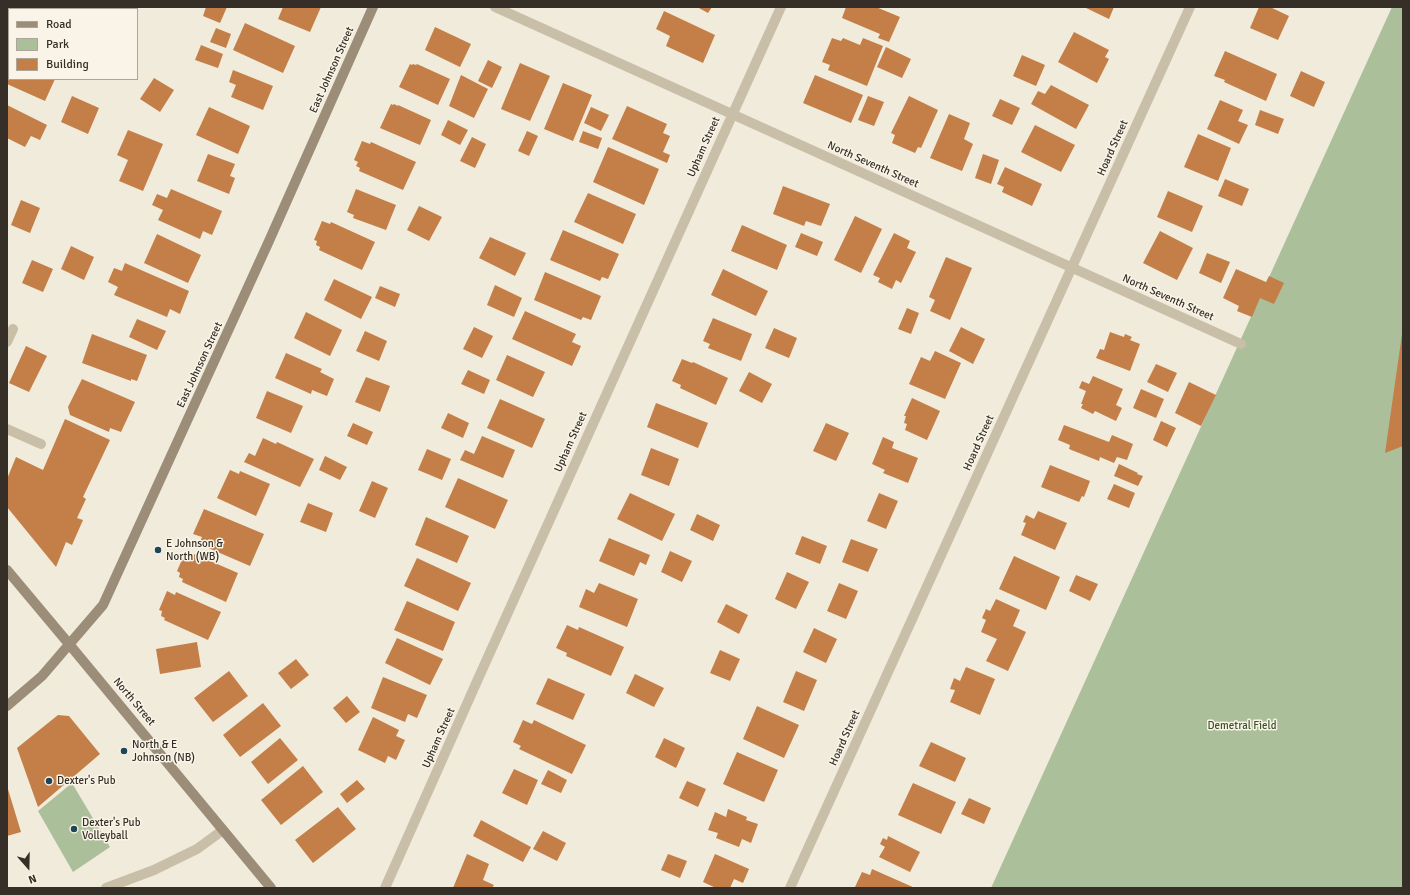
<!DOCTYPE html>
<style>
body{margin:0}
#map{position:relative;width:1410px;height:895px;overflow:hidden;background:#f1ebdb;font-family:Signika,sans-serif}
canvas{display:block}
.frame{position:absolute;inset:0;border:8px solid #352f27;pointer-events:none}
.legend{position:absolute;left:8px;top:8px;width:130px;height:72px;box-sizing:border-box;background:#f9f4e7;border:1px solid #aba59a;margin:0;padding:5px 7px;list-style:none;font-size:12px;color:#352f27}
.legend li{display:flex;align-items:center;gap:8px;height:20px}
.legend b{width:20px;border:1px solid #aba59a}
.north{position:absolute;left:8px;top:847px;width:40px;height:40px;-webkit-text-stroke:3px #f9f4e7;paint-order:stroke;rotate:160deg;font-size:11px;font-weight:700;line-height:16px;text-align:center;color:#352f27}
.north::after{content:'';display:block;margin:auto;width:14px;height:18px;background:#352f27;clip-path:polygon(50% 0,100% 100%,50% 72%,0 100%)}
</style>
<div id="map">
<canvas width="1410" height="895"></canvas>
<div class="frame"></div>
<ul class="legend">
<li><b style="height:5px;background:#9c8d78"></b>Road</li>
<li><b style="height:11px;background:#acbf9b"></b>Park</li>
<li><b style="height:11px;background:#c37f47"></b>Building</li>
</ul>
<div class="north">N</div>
</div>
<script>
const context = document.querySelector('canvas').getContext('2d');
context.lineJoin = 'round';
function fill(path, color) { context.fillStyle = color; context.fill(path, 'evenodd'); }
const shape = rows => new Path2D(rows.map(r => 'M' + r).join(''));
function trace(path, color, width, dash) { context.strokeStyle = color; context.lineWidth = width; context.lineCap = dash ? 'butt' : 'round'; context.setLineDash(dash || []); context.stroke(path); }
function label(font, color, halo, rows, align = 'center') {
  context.font = font + ' Signika,sans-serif'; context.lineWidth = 3; context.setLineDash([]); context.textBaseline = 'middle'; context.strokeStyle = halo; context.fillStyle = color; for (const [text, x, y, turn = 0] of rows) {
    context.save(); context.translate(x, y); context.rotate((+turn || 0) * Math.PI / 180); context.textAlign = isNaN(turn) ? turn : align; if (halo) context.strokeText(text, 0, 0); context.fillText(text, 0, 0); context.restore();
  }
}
fill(shape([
 [1392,7,1403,7,1403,888,991,888],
 [72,783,110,847,73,872,38,811]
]), '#acbf9b');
fill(shape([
 [39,7,74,7,74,9,38,9],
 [206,7,227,7,220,23,203,16],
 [283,7,321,7,310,32,278,19],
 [697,7,712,7,708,13],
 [846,7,876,7,900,17,889,42,878,38,880,34,842,18],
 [1084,7,1114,7,1109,19],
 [1259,7,1270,7,1289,16,1278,40,1250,28],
 [664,11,715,35,703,63,666,46,670,36,656,29],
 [245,23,295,46,283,73,233,50],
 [435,27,471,44,460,67,425,50],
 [216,28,231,34,226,48,210,42],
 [1074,32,1109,50,1105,57,1109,59,1097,83,1058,62],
 [832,38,841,41,843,38,860,45,863,38,883,46,867,86,828,70,830,65,822,62],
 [201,45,223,54,218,68,195,60],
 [886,47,911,59,902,78,877,67],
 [1225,51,1277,74,1266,101,1224,82,1225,80,1214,76],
 [7,54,9,55,9,79,55,79,45,101,7,84],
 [1022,55,1045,65,1036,86,1013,76],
 [488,60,502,67,492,88,478,81],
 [520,63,550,76,530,121,501,109],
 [410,64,412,65,413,64,416,65,417,64,450,79,438,105,399,87],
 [233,70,273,86,263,110,231,97,236,85,229,82],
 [1301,71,1325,82,1314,107,1290,96],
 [461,75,488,89,474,118,449,106],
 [815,75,863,95,851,123,803,103],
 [154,78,174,90,160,112,140,99],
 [563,83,592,95,573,141,544,129],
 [1051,85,1089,105,1076,129,1031,104,1038,91,1045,94],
 [72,96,99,108,88,134,61,122],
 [868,96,884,102,874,126,858,120],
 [909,96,938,110,921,148,918,147,915,153,892,143,895,135,891,133],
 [1000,99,1020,108,1012,125,992,116],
 [1220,100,1243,110,1238,121,1248,125,1239,144,1207,129],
 [391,104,393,105,394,104,398,106,398,105,431,120,420,145,380,128],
 [7,105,47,125,40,140,31,136,25,147,7,138],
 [627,106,667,124,663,133,670,136,663,152,670,155,667,163,612,139],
 [209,107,250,126,238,154,196,135],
 [591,107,609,115,601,131,584,123],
 [1260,110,1284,119,1278,134,1255,125],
 [949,114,970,123,964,139,973,144,962,171,930,158],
 [448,120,468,130,460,145,441,135],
 [1035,125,1075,145,1061,172,1021,152],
 [128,130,163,144,143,191,119,181,128,160,117,155],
 [527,131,538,136,529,156,518,151],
 [583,131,602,138,598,149,579,142],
 [1198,134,1231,148,1218,181,1184,167],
 [472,137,486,144,475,168,460,161],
 [362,141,370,144,371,142,416,162,403,190,359,171,360,168,356,166,358,162,354,160],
 [608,147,659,169,644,205,593,182],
 [208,154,235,164,230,176,235,178,229,194,197,181],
 [983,154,999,160,991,184,975,178],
 [1005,167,1042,184,1032,206,1002,192,1004,187,997,184],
 [1225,179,1249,189,1242,206,1218,196],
 [783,186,830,204,821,226,806,221,804,226,773,214],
 [171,189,222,211,212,235,203,231,200,239,158,220,163,210,152,205,157,194,167,198],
 [356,189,396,205,386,230,353,218,354,215,347,212],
 [1168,191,1203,206,1192,232,1157,217],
 [588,193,636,214,623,244,574,222],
 [21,200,40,208,30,233,11,225],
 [419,206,442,217,429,241,407,230],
 [855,216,882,229,861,273,834,260],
 [322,221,330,224,331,222,375,242,362,270,319,250,320,247,316,245,317,241,314,240],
 [742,225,787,245,777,270,731,251],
 [563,230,619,254,608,279,602,277,600,281,550,260],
 [1160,231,1193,248,1177,280,1143,263],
 [801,233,823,242,817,256,795,247],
 [894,233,910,241,907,248,916,252,901,283,896,280,892,289,878,282,880,278,873,275],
 [157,234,201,255,188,283,144,263],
 [490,237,526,253,515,276,479,258],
 [71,246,94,257,84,280,61,269],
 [1207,253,1230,262,1221,283,1199,273],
 [946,257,972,268,950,320,930,311,935,300,929,297],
 [32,260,53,269,43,292,22,283],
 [125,263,189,291,180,314,170,309,167,317,114,295,118,287,108,282,114,268,122,271],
 [723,269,768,291,756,316,711,295],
 [1236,269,1266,282,1269,276,1284,283,1274,304,1260,298,1252,317,1237,311,1239,306,1223,298],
 [545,272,601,296,591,320,583,317,581,320,534,300],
 [334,279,372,297,361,319,324,300],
 [495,285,522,298,514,317,487,305],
 [380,286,400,294,395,307,375,298],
 [907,308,919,313,911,334,898,329],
 [525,311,576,334,572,342,581,346,572,366,512,339],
 [306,312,342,330,330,356,294,338],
 [713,318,752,334,741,361,708,348,710,344,703,341],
 [137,319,166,331,157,350,129,337],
 [474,327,493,336,482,358,463,349],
 [961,327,985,339,973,364,949,351],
 [774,328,797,338,789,358,765,348],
 [365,331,387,341,379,361,356,351],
 [1110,332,1124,337,1125,334,1132,337,1130,340,1140,344,1130,371,1096,358,1100,349,1104,350],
 [92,334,147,355,137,381,131,379,131,381,82,363],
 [1402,334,1403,446,1385,453],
 [26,346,47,356,29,392,9,383],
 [935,351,961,363,945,399,909,384,921,357,930,361],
 [286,353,322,369,320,372,334,379,327,396,312,390,311,394,275,378],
 [507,355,545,372,533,397,496,380],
 [682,359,692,363,693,362,728,378,716,405,680,388,681,385,672,381],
 [1156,364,1177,373,1168,392,1147,382],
 [468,370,490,380,484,394,461,384],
 [749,372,772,384,762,403,739,391],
 [1093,376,1123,389,1116,405,1122,408,1116,421,1095,411,1093,414,1081,408,1083,404,1081,404,1086,391,1079,388,1082,381,1089,384],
 [366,377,390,386,380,412,355,402],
 [82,379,135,402,121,432,110,428,109,432,70,415,68,407],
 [1189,382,1216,395,1201,426,1175,413],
 [1141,389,1164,399,1156,418,1133,408],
 [267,391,303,406,291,433,256,418],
 [912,398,940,411,927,440,905,430,907,424,904,423,906,416,904,416],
 [500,399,545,419,532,448,487,428],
 [656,403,708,423,698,448,647,427],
 [448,413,469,423,463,438,441,428],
 [65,419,110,440,83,497,86,499,77,518,83,520,72,545,66,542,56,567,7,507,7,479,16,457,43,470],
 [1161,421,1176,428,1167,447,1153,440],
 [353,423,373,432,367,445,347,436],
 [826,423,849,433,836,461,813,451],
 [1064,425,1109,442,1112,435,1133,444,1127,460,1117,457,1114,463,1100,457,1099,461,1069,449,1070,445,1058,440],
 [482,436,515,450,503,478,460,460,465,450,474,454],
 [883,437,894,442,892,448,918,458,908,483,883,473,885,470,872,464],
 [263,438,276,444,277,442,314,459,300,487,244,462,249,453,255,456],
 [651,448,679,459,669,486,641,475],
 [427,449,451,459,442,480,418,470],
 [325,456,347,467,340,480,319,470],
 [1119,464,1138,473,1137,474,1143,476,1138,486,1114,476],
 [1050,465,1090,481,1084,497,1082,496,1079,502,1041,487],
 [230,470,239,474,240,471,270,484,256,516,217,498],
 [458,478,508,500,495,529,445,507],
 [372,481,388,488,375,518,359,511],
 [1114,484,1135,493,1129,508,1107,499],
 [630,493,675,514,662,541,617,519],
 [879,493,898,501,886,529,867,521],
 [308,503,333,513,326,532,300,522],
 [204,509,264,534,250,566,199,544,202,537,193,534],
 [1038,511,1067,523,1055,550,1021,535,1026,523,1023,522,1026,515,1034,519],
 [697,514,720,525,713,541,690,530],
 [426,517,469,536,457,563,415,545],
 [802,536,827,546,820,564,795,554],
 [609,538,650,555,646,565,640,562,634,576,599,561],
 [851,539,878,549,868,572,842,562],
 [670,551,692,561,682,582,661,572],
 [185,553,193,556,194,554,238,573,226,602,182,582,183,579,179,577,180,573,177,571],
 [1014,556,1060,577,1046,610,999,589],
 [417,558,471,583,458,611,404,586],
 [787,572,809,582,796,609,775,599],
 [1076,575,1098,584,1090,601,1069,591],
 [599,583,638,599,627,627,579,607,586,589,594,593],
 [839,583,858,591,846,619,827,611],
 [167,591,175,595,176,592,221,612,208,640,164,620,165,618,161,616,162,611,159,610],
 [996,599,1020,610,1013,626,1026,632,1008,671,986,661,997,639,981,632,986,620,982,618,986,609,990,611],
 [407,601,455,622,443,651,394,630],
 [726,604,748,615,739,634,717,622],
 [567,625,578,630,579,627,624,647,611,676,566,656,567,653,556,648],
 [814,628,837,639,826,663,803,652],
 [397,638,443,659,430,685,385,663],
 [197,642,201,667,160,674,156,649],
 [720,650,740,659,730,681,710,673],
 [296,659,309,675,291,689,278,673],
 [966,667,995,679,980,715,950,702,955,690,950,689,954,678,960,681],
 [229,671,248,696,213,722,194,698],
 [796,671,817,680,804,711,783,702],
 [635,674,664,688,654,707,626,693],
 [383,677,427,695,417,718,408,714,405,722,371,708],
 [548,678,585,694,573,720,536,704],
 [347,696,360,712,346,723,333,708],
 [263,703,281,726,240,757,223,735],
 [757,706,799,725,784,758,743,739],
 [58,715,69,716,100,754,38,807,17,748],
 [373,717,399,730,396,736,405,740,396,760,388,756,385,763,358,750],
 [523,720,532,724,534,720,586,745,572,774,519,749,521,746,513,742],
 [280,738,298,760,268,784,251,762],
 [664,738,685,748,676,768,655,757],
 [931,742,966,758,955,782,919,766],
 [737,752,778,770,764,802,723,784],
 [303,766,323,792,281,825,261,800],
 [514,769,538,780,527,805,502,793],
 [548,770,567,780,561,793,541,784],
 [357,780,365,789,347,803,340,794],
 [687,781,706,789,698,807,679,798],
 [913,783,956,802,941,834,898,815],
 [7,786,21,832,7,836],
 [969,798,991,808,984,824,961,814],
 [338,807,356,829,313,863,295,840],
 [728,809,747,817,746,820,758,824,751,843,742,839,739,847,716,838,718,833,708,830,715,812,726,817],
 [481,820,531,847,523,862,473,836],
 [543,831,566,843,557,861,533,849],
 [888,836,920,852,910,872,879,857,885,847,880,844,883,838,887,840],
 [467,854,489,864,483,880,494,885,492,888,453,888],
 [668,854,687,861,680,878,661,870],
 [715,854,749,869,743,883,734,879,730,888,716,888,703,882],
 [872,869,915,888,855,887,862,872,870,875]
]), '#c37f47');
trace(shape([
 [7,342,13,329],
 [7,429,41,444],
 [106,888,154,870,197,849,223,830]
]), '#c9bea7', 10);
trace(shape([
 [495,7,1241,344],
 [385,888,478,679,781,7],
 [790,888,1190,7]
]), '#c9bea7', 10);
trace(shape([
 [7,570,69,644,271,888],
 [7,706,42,676,103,605,269,241,373,7]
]), '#9c8d78', 10);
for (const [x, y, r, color] of [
 [158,550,4,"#1e4656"],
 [124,751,4,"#1e4656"],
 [49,781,4,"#1e4656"],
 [74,829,4,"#1e4656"]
]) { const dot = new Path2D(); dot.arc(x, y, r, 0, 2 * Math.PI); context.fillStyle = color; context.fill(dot); trace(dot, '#f9f4e7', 1.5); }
label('11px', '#352f27', '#f9f4e7', [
 ["East Johnson Street",332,70,-66],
 ["Upham Street",704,147,-66],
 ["Hoard Street",1113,148,-66],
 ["North Seventh Street",873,165,24],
 ["North Seventh Street",1168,298,24],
 ["East Johnson Street",200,365,-65],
 ["Upham Street",571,442,-66],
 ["Hoard Street",979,443,-66],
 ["North Street",134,702,50],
 ["Upham Street",439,738,-66],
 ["Hoard Street",845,738,-66]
]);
label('11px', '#352f27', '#f9f4e7', [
 ["E Johnson &",166,544],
 ["North (WB)",166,557],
 ["North & E",132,745],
 ["Johnson (NB)",132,758],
 ["Dexter's Pub",57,781],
 ["Dexter's Pub",82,823],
 ["Volleyball",82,836]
], 'left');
label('11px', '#3c532c', '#f9f4e7', [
 ["Demetral Field",1242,726]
]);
</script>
